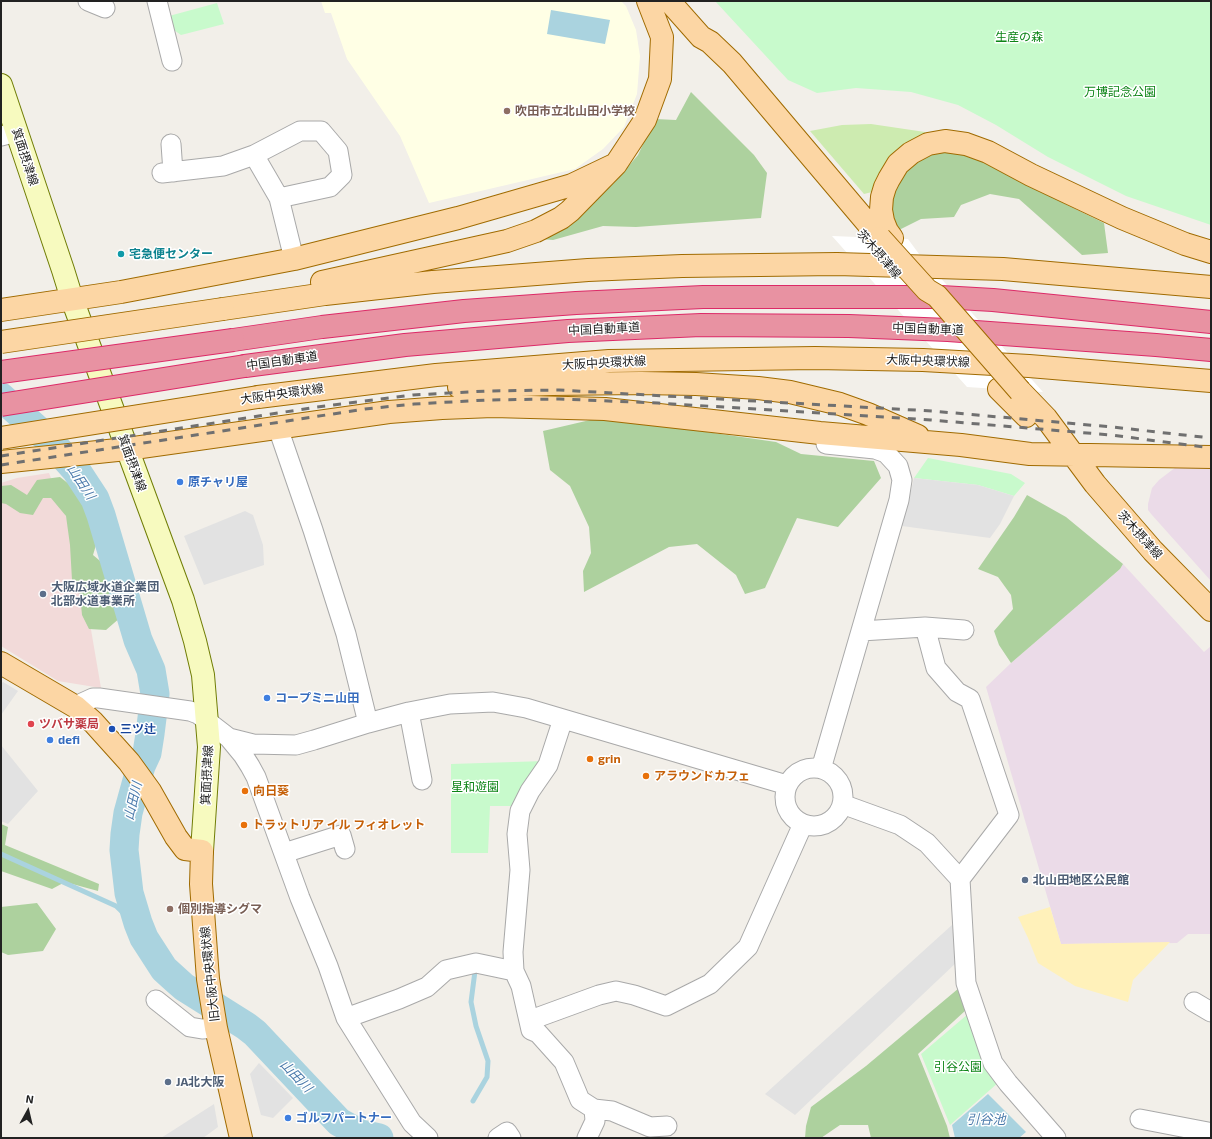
<!DOCTYPE html>
<meta charset="utf-8">
<style>
body{margin:0}
#map{position:relative;width:1212px;height:1139px;overflow:hidden;background:#f2efe9;font-family:"Exo 2",sans-serif}
canvas{display:block}
.frame{position:absolute;inset:0;border:2px solid #222;pointer-events:none}
.north{position:absolute;left:8px;top:1091px;width:40px;height:40px;-webkit-text-stroke:3px #fff;paint-order:stroke;rotate:8deg;font-size:11px;font-weight:700;line-height:16px;text-align:center;color:#222}
.north::after{content:'';display:block;margin:auto;width:14px;height:18px;background:#222;clip-path:polygon(50% 0,100% 100%,50% 72%,0 100%)}
</style>
<div id="map">
<canvas width="1212" height="1139"></canvas>
<div class="frame"></div>
<div class="north">N</div>
</div>
<script>
const context = document.querySelector('canvas').getContext('2d');
context.lineJoin = 'round';
function fill(path, color) { context.fillStyle = color; context.fill(path, 'evenodd'); }
const shape = rows => new Path2D(rows.map(r => 'M' + r).join(''));
function trace(path, color, width, dash) { context.strokeStyle = color; context.lineWidth = width; context.lineCap = dash ? 'butt' : 'round'; context.setLineDash(dash || []); context.stroke(path); }
function label(font, color, halo, rows, align = 'center') {
  context.font = font + ' "Exo 2","Noto Sans JP",sans-serif'; context.lineWidth = 3; context.setLineDash([]); context.textBaseline = 'middle'; context.strokeStyle = halo; context.fillStyle = color; for (const [text, x, y, turn = 0] of rows) {
    context.save(); context.translate(x, y); context.rotate((+turn || 0) * Math.PI / 180); context.textAlign = isNaN(turn) ? turn : align; if (halo) context.strokeText(text, 0, 0); context.fillText(text, 0, 0); context.restore();
  }
}
fill(shape([
 [49,473,76,542,101,688,58,681,1,646,1,483,17,478]
]), '#f2dad9');
fill(shape([
 [1211,465,1211,581,1152,515,1148,510,1148,504,1152,488,1159,480,1176,467],
 [1123,564,1204,652,1211,646,1211,934,1188,934,1177,943,1061,944,986,687,1011,663,1097,589,1120,569]
]), '#ebdbe8');
fill(shape([
 [321,1,621,1,626,6,636,30,640,56,637,94,624,127,603,149,575,169,429,203,400,136,347,59,331,13,325,13]
]), '#ffffe5');
fill(shape([
 [871,124,925,132,925,135,876,191,864,194,810,131,842,125]
]), '#cdebb0');
fill(shape([
 [691,92,754,155,767,173,761,218,636,227,603,226,553,240,540,239,556,227,585,211,614,183,638,155,655,119,676,120],
 [935,152,957,152,993,163,1067,205,1104,223,1108,253,1082,255,1019,199,990,194,961,205,954,217,921,219,899,230,892,212,894,189,907,167],
 [603,417,776,442,801,454,874,461,881,478,838,527,797,518,765,588,745,594,736,575,697,544,669,547,584,592,583,571,591,553,589,527,570,486,550,470,543,431],
 [60,477,74,488,89,511,96,545,93,555,111,570,115,586,111,593,121,617,106,630,89,629,82,615,80,594,72,580,70,545,66,516,51,498,43,498,33,515,20,513,6,504,1,503,1,486,11,485,27,495,37,480],
 [1027,495,1066,517,1123,564,1120,569,1097,589,1011,663,999,645,994,631,1013,609,1011,595,998,577,978,569,1014,517],
 [1,824,8,827,5,845,99,884,98,891,65,882,52,889,1,871],
 [37,903,56,929,43,951,8,955,1,952,1,907],
 [959,988,966,1010,918,1054,947,1126,950,1138,871,1138,868,1125,840,1125,821,1138,805,1138,806,1126,811,1107,866,1066]
]), '#add19e');
fill(shape([
 [1050,907,1061,944,1170,942,1133,980,1128,1002,1075,986,1038,963,1028,938,1018,917]
]), '#fff1ba');
fill(shape([
 [715,1,1211,1,1211,225,1126,196,1048,157,996,125,958,105,911,92,856,88,817,93,788,80],
 [217,3,224,24,181,35,171,28,169,16],
 [928,458,1011,474,1025,483,1014,496,978,485,914,478],
 [545,761,515,806,490,806,488,853,451,853,451,764],
 [968,1014,999,1082,950,1125,921,1054]
]), '#c8facc');
fill(shape([
 [914,478,978,485,1014,496,1000,524,990,538,902,526],
 [245,511,253,515,263,545,264,565,204,585,184,536],
 [3,682,18,691,1,715,1,684],
 [1,745,38,791,8,824,1,821],
 [952,925,957,962,795,1115,765,1094],
 [259,1063,293,1098,273,1118,261,1115,250,1074],
 [214,1104,218,1127,203,1138,161,1138]
]), '#e2e2e2');
fill(shape([
 [551,10,610,20,605,44,547,34],
 [988,1094,1026,1132,1019,1138,955,1138,952,1125]
]), '#aad3df');
fill(shape([
 [832,236,908,239,919,254,1043,392,967,387]
]), '#fff');
trace(shape([
 [1,854,116,906,134,923,144,938],
 [473,1101,487,1077,488,1061,476,1026,471,1002,475,971]
]), '#aad3df', 5);
trace(shape([
 [1,397,49,440,76,470,95,499,101,515,138,640,151,670,155,694,150,734,147,753,141,766,128,813,125,834,124,850,129,893,138,923,144,938,164,969,175,979,184,987,246,1026,255,1033,339,1122,361,1134,379,1138]
]), '#aad3df', 29);
const minor = shape([
 [88,1,105,8],
 [157,1,172,61],
 [1,136,16,132],
 [171,144,173,172],
 [254,155,279,198,294,259],
 [162,173,223,166,254,155,300,131,321,131,338,151,342,175,330,187,279,198],
 [278,428,313,530,346,634,368,723],
 [925,627,936,668,957,692,970,699,1009,815,960,879],
 [861,631,925,627,964,630],
 [76,707,82,703,93,698,99,698,190,711,198,714,229,738,243,755,250,766,256,777,300,898,328,966,346,1018,412,1123,428,1138],
 [409,712,422,780],
 [563,719,548,765,530,791,520,811,517,834,520,870,513,952,514,971,521,986,531,1030,538,1033,564,1062,580,1100,594,1109,595,1121,587,1138],
 [229,738,253,744,296,745,314,740,368,723,409,712,450,704,493,702,526,708,787,785],
 '785 797a29 29 0 1 1 58 0a29 29 0 1 1-58 0Z',
 [821,769,899,500,902,480,898,466,886,453,875,449,826,444],
 [842,804,900,825,927,843,960,879,966,983,993,1063,1008,1083,1056,1138],
 [284,853,341,835,345,849],
 [156,1000,190,1027,202,1029,216,1028],
 [1194,1002,1211,1012],
 [346,1018,399,999,427,987,446,970,476,963,514,971],
 [536,1018,599,995,616,991,634,995,666,1006,710,984,748,947,803,824],
 [594,1109,612,1111,650,1127,667,1126],
 [1140,1119,1208,1132],
 [498,1138,507,1132,511,1138]
]);
const secondary = shape([
 [1,85,63,270,72,299,183,600,195,641,203,675,209,747,202,851]
]);
const primary = shape([
 [669,1,701,37,710,42,732,63,880,238],
 [892,238,887,231,883,221,881,210,882,197,885,187,889,179,898,164,911,153,928,144,945,141,966,144,988,152,1031,175,1122,218,1185,244,1211,252],
 [322,282,507,241,536,231,561,218,570,211,616,164,645,120,660,79,662,37,648,1],
 [223,309,325,294,433,282,588,270,682,266,837,264,1003,269,1211,287],
 [1,310,121,292,294,259,458,218,572,185,616,164],
 [459,387,552,384,641,383,696,384,758,388,790,392,840,404,868,414,918,436],
 [999,389,1026,416],
 [1020,391,1046,418,1095,484,1153,551,1211,610],
 [258,397,436,375,609,361,815,358,923,360,1029,366,1211,381],
 [1,462,127,449,389,412,442,408,493,406,605,409,820,433,961,445,1030,454,1211,457],
 [1,663,76,707,93,722,129,762,150,791,176,837,185,849,202,851,201,884,208,979,216,1028,241,1138]
]);
const motorway = shape([
 [233,340,322,327,464,311,576,303,703,297,941,297,993,300,1211,322],
 [245,366,405,345,568,331,701,325,849,326,948,330,1156,345,1211,350]
]);
trace(minor, '#a9a9a9', 21);
trace(secondary, '#707d05', 24);
trace(primary, '#a06b00', 24);
trace(motorway, '#dc2a67', 24);
trace(minor, '#fff', 19);
trace(secondary, '#f7fabf', 22);
trace(primary, '#fcd6a4', 22);
trace(motorway, '#e892a2', 22);
trace(shape([
 [1,456,317,407,413,395,487,391,559,390,932,411,1112,427,1211,438],
 [1,465,365,409,414,404,487,400,559,399,658,403,931,420,1111,435,1211,448]
]), '#707070', 3, [8, 8]);
const primaryBridge = shape([
 [880,238,927,290,937,296,1020,391],
 [1,342,223,309],
 [1,438,258,397]
]);
const motorwayBridge = shape([
 [1,372,233,340],
 [1,405,245,366]
]);
trace(primaryBridge, '#a06b00', 24, []);
trace(motorwayBridge, '#dc2a67', 24, []);
trace(primaryBridge, '#fcd6a4', 22);
trace(motorwayBridge, '#e892a2', 22);
for (const [x, y, r, color] of [
 [507,111,4,"#8d6e63"],
 [121,254,4,"#0f9aa8"],
 [180,482,4,"#3f7fe0"],
 [43,594,4,"#5c6f8a"],
 [267,698,4,"#3f7fe0"],
 [31,724,4,"#e0444e"],
 [112,729,4,"#1a4fb4"],
 [50,740,4,"#3f7fe0"],
 [590,759,4,"#e8710a"],
 [646,776,4,"#e8710a"],
 [245,791,4,"#e8710a"],
 [244,825,4,"#e8710a"],
 [1025,880,4,"#5c6f8a"],
 [170,909,4,"#8d6e63"],
 [168,1082,4,"#5c6f8a"],
 [288,1118,4,"#3f7fe0"]
]) { const dot = new Path2D(); dot.arc(x, y, r, 0, 2 * Math.PI); context.fillStyle = color; context.fill(dot); trace(dot, '#fff', 1.5); }
label('12px', '#0c8416', '#fff', [
 ["生産の森",1019,37],
 ["万博記念公園",1120,92],
 ["星和遊園",475,787],
 ["引谷公園",958,1067]
]);
label('bold 12px', '#785e54', '#fff', [
 ["吹田市立北山田小学校",515,111],
 ["個別指導シグマ",178,909]
], 'left');
label('12px', '#222', '#fff', [
 ["箕面摂津線",25,157,72],
 ["茨木摂津線",879,254,49],
 ["中国自動車道",604,329,-3],
 ["中国自動車道",928,329,2],
 ["中国自動車道",282,361,-8],
 ["大阪中央環状線",928,361,2],
 ["大阪中央環状線",604,363,-3],
 ["大阪中央環状線",282,394,-8],
 ["箕面摂津線",132,463,70],
 ["茨木摂津線",1140,535,48],
 ["箕面摂津線",207,775,-87],
 ["旧大阪中央環状線",210,974,-96]
]);
label('bold 12px', '#0d838f', '#fff', [
 ["宅急便センター",129,254]
], 'left');
label('bold 12px', '#366cbe', '#fff', [
 ["原チャリ屋",188,482],
 ["コープミニ山田",275,698],
 ["defi",58,740],
 ["ゴルフパートナー",296,1118]
], 'left');
label('bold 12px', '#4e5e75', '#fff', [
 ["大阪広域水道企業団",51,587],
 ["北部水道事業所",51,601],
 ["北山田地区公民館",1033,880],
 ["JA北大阪",176,1082]
], 'left');
label('bold 12px', '#be3a42', '#fff', [
 ["ツバサ薬局",39,724]
], 'left');
label('bold 12px', '#164399', '#fff', [
 ["三ツ辻",120,729]
], 'left');
label('bold 12px', '#c56008', '#fff', [
 ["grin",598,759],
 ["アラウンドカフェ",654,776],
 ["向日葵",253,791],
 ["トラットリア イル フィオレット",252,825]
], 'left');
label('italic 13px', '#4a7aab', '#fff', [
 ["山田川",81,482,56],
 ["山田川",133,801,-77],
 ["山田川",296,1076,46],
 ["引谷池",986,1120]
]);
</script>
